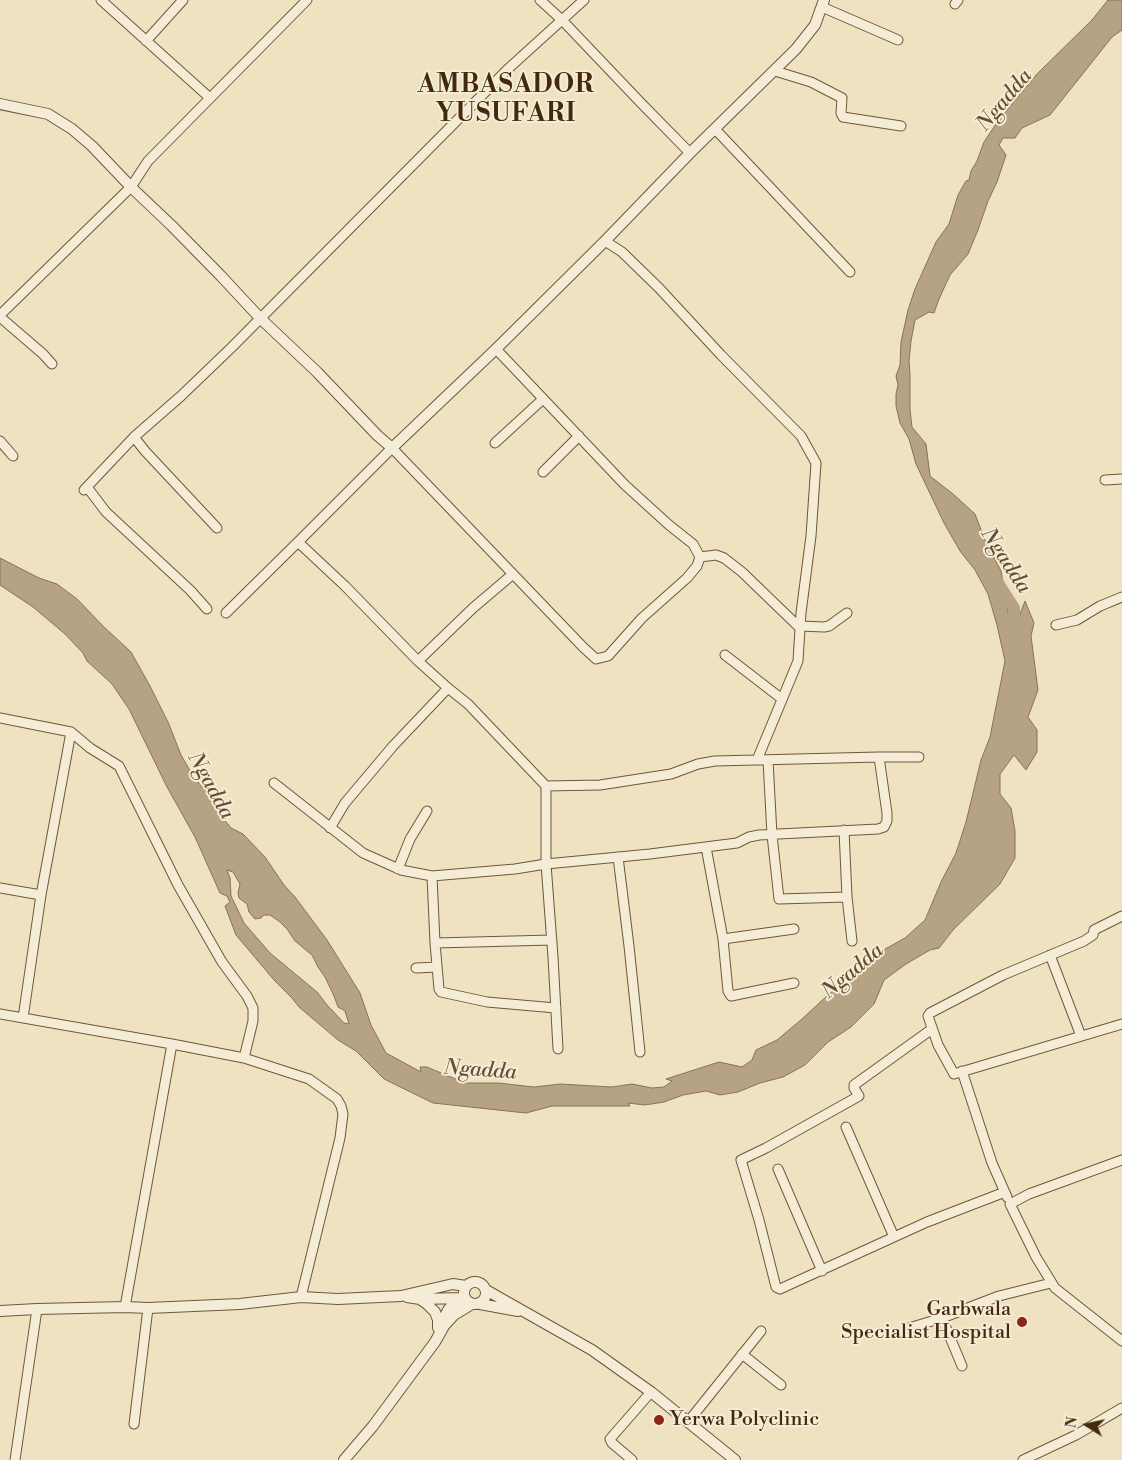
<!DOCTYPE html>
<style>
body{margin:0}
#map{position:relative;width:1122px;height:1460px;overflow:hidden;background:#eee2c1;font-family:"Libre Bodoni",serif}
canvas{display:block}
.north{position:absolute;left:1062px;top:1400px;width:50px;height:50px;-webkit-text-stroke:4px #f4ecd7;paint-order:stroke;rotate:280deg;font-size:14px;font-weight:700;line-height:20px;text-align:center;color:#45290c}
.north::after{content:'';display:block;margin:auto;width:18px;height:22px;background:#45290c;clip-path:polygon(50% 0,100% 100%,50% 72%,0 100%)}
</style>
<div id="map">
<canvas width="1122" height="1460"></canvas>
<div class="north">N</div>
</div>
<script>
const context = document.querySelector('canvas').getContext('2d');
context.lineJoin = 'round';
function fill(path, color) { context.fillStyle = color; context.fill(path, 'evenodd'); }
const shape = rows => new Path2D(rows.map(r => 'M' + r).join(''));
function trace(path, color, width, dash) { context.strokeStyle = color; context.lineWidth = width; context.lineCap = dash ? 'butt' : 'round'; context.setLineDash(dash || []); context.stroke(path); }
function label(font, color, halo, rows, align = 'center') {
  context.font = font + ' "Libre Bodoni",serif'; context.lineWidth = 4; context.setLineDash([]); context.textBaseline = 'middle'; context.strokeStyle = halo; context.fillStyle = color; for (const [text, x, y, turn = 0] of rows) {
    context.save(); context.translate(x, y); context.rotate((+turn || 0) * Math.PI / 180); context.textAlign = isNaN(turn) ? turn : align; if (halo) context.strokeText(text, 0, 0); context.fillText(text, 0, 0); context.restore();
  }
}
const water = shape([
 [1108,0,1122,0,1122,30,1112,37,1050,115,1022,128,1015,138,1003,138,999,145,1006,155,997,182,988,201,978,230,968,254,950,275,939,299,934,313,929,312,915,320,911,341,909,361,910,375,910,410,912,427,926,444,930,476,953,494,975,514,985,540,1001,571,1012,635,1025,601,1034,623,1031,636,1038,690,1028,717,1037,730,1037,752,1026,770,1014,755,1000,774,1000,794,1011,808,1015,831,1015,858,1000,884,953,930,939,948,930,950,906,964,884,980,874,1004,851,1027,828,1042,805,1065,783,1077,760,1083,738,1092,720,1095,706,1091,683,1095,664,1102,645,1105,628,1103,630,1106,552,1106,526,1113,433,1103,384,1079,356,1051,338,1040,299,1007,292,998,274,980,236,935,225,906,230,902,227,896,220,893,195,837,167,787,129,709,112,684,87,661,83,653,65,634,33,607,0,585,0,558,39,578,57,584,77,599,104,627,131,652,150,686,168,722,181,755,193,776,212,799,223,818,231,828,243,834,265,857,284,885,295,897,327,940,360,993,371,1025,386,1053,421,1072,420,1067,427,1067,465,1083,498,1083,534,1087,560,1084,612,1087,632,1084,652,1088,664,1087,672,1081,666,1079,719,1062,742,1067,752,1060,756,1050,777,1040,802,1019,829,994,848,980,871,957,905,938,925,920,941,882,956,853,966,822,981,760,990,737,1005,661,997,625,988,594,975,570,960,551,944,523,916,464,909,439,900,423,896,406,896,394,898,385,896,376,900,365,901,342,908,310,915,289,936,242,949,224,958,195,966,181,969,180,971,171,977,161,984,142,998,121,1037,74,1092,20,1108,0],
 [227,870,233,872,240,884,238,893,239,898,247,904,249,912,255,919,261,918,264,915,270,915,280,922,287,929,295,941,312,955,318,967,325,977,334,996,338,1007,345,1011,349,1024,344,1023,327,1005,317,992,270,953,244,923,231,896,230,878,227,870]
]);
fill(water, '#b5a383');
trace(water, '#887253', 1);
trace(shape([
 [996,580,1014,608,1015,645]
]), '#b5a383', 12);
const minor = shape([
 [101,0,210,98],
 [540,0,562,20,641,103,690,153],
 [955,4,958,0],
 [822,7,898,40],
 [146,41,183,0],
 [775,71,811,82,842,98,841,113,843,117,901,126],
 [715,129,850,272],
 [605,241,622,252,659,288,721,355,801,436,816,463,811,536,801,613,798,661,757,760],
 [0,315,131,187,148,161,307,0],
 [0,317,43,354,52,364],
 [134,437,145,451,217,528],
 [0,441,13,456],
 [495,443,543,399],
 [543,472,579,436],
 [1105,480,1122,479],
 [87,487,106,512,190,590,207,609],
 [84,490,134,437,181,396,232,347,509,68,584,0],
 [298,542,345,586,418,661,448,688,468,704,546,786,546,864,553,957,558,1049],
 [700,557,716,555,724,558,742,572,800,628],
 [226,613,298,542,392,448,583,647,596,659,608,656,642,618,687,578,697,566,700,557,693,544,669,525,625,485,496,349],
 [1056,625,1077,620,1100,606,1122,597],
 [800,626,824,627,829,626,847,613],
 [725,655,782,699],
 [418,661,473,608,513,574],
 [0,718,71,732,90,748,119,766,178,885,222,962,247,996,253,1008,253,1021,244,1058],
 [879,757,919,757],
 [768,760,772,835,779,899,847,897,844,830],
 [274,783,363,853,401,870,432,876,515,869,546,864,650,854,737,843,749,837,759,835,878,829,884,827,887,821,887,813,879,757,715,761,698,764,671,774,600,785,546,786],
 [330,828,345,803,393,746,448,688],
 [706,847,723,939,728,991,731,996,794,983],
 [618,857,629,946,640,1052],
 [398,869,410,839,427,811],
 [432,876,435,943,439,989,441,992,487,1002,556,1008],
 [0,888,41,895],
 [847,897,852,941],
 [1122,916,1094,930,1093,935,1084,941,1003,975,930,1013,928,1016,938,1045,954,1074,1122,1024],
 [723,939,794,929],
 [435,943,552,940],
 [1050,955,1081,1036],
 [416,968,437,967],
 [0,1014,172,1044,244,1058,309,1079,337,1099,341,1106,343,1114,340,1138,301,1297],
 [23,1018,41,895,71,732],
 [932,1029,854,1085,854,1088,859,1096,766,1148,741,1160,759,1220,776,1287,780,1289,927,1222,1005,1192],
 [962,1071,992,1163,1007,1197],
 [846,1127,894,1237],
 [1122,1160,1029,1194,1010,1204,1036,1257,1055,1288,1122,1341],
 [778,1169,822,1271],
 [125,1307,172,1044],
 [942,1318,962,1366],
 [909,1328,942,1318,999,1296,1051,1283],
 [742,1354,781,1385],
 [688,1422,761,1331],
 [134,1424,148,1308],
 [15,1460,37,1309],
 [632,1460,612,1443,610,1439,651,1392],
 [1023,1460,1076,1435,1122,1408]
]);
const tertiary = shape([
 [0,104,48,114,72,129,92,146,131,187,171,225,221,276,260,318,317,372,377,435,392,448,496,349,605,241,690,153,796,49,815,25,824,0],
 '464 1293a11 11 0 1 1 22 0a11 11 0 1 1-22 0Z',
 [486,1290,592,1350,651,1392,735,1460],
 [407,1297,420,1299,464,1298],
 [420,1299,427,1304,435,1312,438,1320,438,1328],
 [480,1304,518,1311],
 [0,1311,37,1309,125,1307,148,1308,240,1304,301,1297,338,1299,401,1296,453,1284,466,1286],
 [440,1325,448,1310,454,1303,463,1301],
 [344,1460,373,1426,435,1342,444,1326,454,1315,472,1304]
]);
trace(minor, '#6f5739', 11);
trace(tertiary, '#6f5739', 12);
trace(minor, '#f4ecd7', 9);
trace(tertiary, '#f4ecd7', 10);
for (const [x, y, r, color] of [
 [1022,1322,6,"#8f2418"],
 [659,1420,6,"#8f2418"]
]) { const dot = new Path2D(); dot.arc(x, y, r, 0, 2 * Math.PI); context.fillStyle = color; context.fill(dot); trace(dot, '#f4ecd7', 2); }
label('20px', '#45290c', '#f4ecd7', [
 ["Garbwala",1011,1310],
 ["Specialist Hospital",1011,1333],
 ["Yerwa Polyclinic",670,1420,"left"]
], 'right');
label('italic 21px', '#674e30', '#f4ecd7', [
 ["Ngadda",1005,101,-50],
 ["Ngadda",1005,561,57],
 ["Ngadda",210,786,61],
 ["Ngadda",853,972,-40],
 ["Ngadda",480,1071,4]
]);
context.letterSpacing = '1px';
label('bold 25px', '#45290c', '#f4ecd7', [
 ["AMBASADOR",506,86],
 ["YUSUFARI",506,115]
]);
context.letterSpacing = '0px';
</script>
